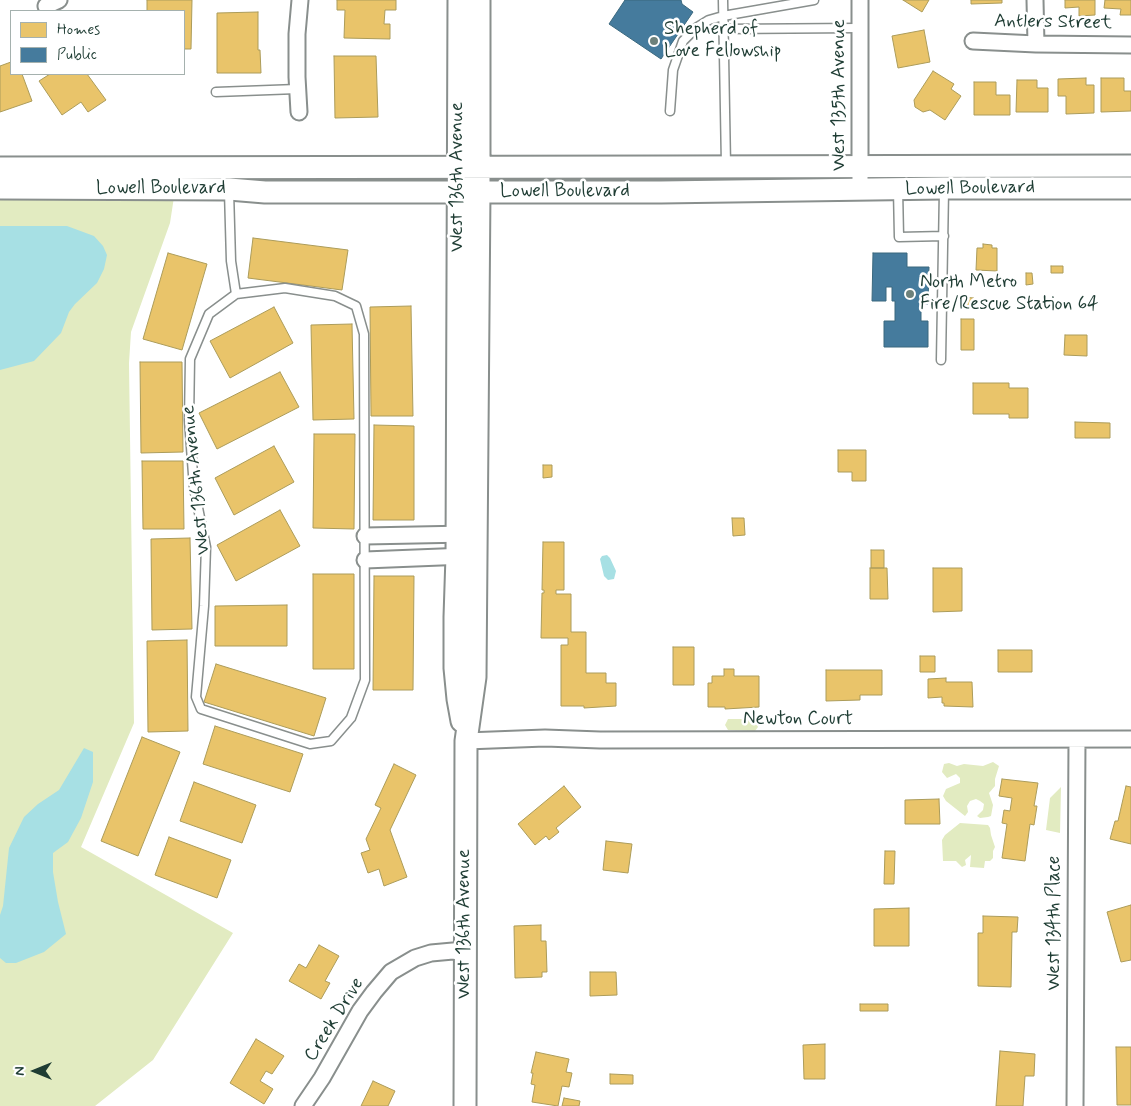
<!DOCTYPE html>
<style>
body{margin:0}
#map{position:relative;width:1131px;height:1106px;overflow:hidden;background:#fff;font-family:Mynerve,sans-serif}
canvas{display:block}
.legend{position:absolute;left:10px;top:10px;width:175px;height:65px;box-sizing:border-box;background:#fff;border:1px solid #a5b1ae;margin:0;padding:6px 9px;list-style:none;font-size:15px;color:#1f3d34}
.legend li{display:flex;align-items:center;gap:10px;height:25px}
.legend b{width:25px;border:1px solid #a5b1ae}
.north{position:absolute;left:10px;top:1046px;width:50px;height:50px;-webkit-text-stroke:4px #fff;paint-order:stroke;rotate:270deg;font-size:14px;font-weight:700;line-height:20px;text-align:center;color:#1f3d34}
.north::after{content:'';display:block;margin:auto;width:18px;height:22px;background:#1f3d34;clip-path:polygon(50% 0,100% 100%,50% 72%,0 100%)}
</style>
<div id="map">
<canvas width="1131" height="1106"></canvas>
<ul class="legend">
<li><b style="height:14px;background:#e9c46a"></b>Homes</li>
<li><b style="height:14px;background:#457b9d"></b>Public</li>
</ul>
<div class="north">N</div>
</div>
<script>
const context = document.querySelector('canvas').getContext('2d');
context.lineJoin = 'round';
function fill(path, color) { context.fillStyle = color; context.fill(path, 'evenodd'); }
const shape = rows => new Path2D(rows.map(r => 'M' + r).join(''));
function trace(path, color, width, dash) { context.strokeStyle = color; context.lineWidth = width; context.lineCap = dash ? 'butt' : 'round'; context.setLineDash(dash || []); context.stroke(path); }
function label(font, color, halo, rows, align = 'center') {
  context.font = font + ' Mynerve,sans-serif'; context.lineWidth = 5; context.setLineDash([]); context.textBaseline = 'middle'; context.strokeStyle = halo; context.fillStyle = color; for (const [text, x, y, turn = 0] of rows) {
    context.save(); context.translate(x, y); context.rotate((+turn || 0) * Math.PI / 180); context.textAlign = isNaN(turn) ? turn : align; if (halo) context.strokeText(text, 0, 0); context.fillText(text, 0, 0); context.restore();
  }
}
fill(shape([
 [174,197,170,223,131,332,129,363,134,723,81,847,233,933,153,1060,95,1106,0,1106,0,198],
 [728,719,753,719,756,722,758,727,755,731,728,730,725,725],
 [993,762,999,766,995,779,995,786,989,793,993,805,991,816,988,817,980,818,977,816,983,810,984,804,980,801,976,799,970,801,967,806,968,812,965,816,946,801,943,796,946,789,960,783,960,778,956,774,947,778,942,772,944,764,949,763,957,766,964,764,983,766],
 [1061,787,1060,833,1046,830,1050,798],
 [960,823,988,825,990,828,991,835,995,847,993,851,993,858,990,861,985,861,984,868,970,867,971,855,965,860,966,865,962,867,956,861,943,861,942,840,945,835]
]), '#e2ebc1');
fill(shape([
 [0,226,67,226,94,236,103,246,107,255,104,269,97,283,75,304,69,312,61,333,34,361,0,370],
 [607,555,610,558,616,571,614,579,608,580,604,576,600,559,602,556],
 [84,748,93,752,93,782,81,818,68,842,53,853,53,872,58,902,66,934,44,952,16,963,6,963,0,958,0,915,3,906,9,848,24,817,38,804,59,790]
]), '#a7e0e4');
const homes = shape([
 [147,0,192,0,191,49,184,49,184,11,147,11,147,0],
 [337,0,396,0,396,10,385,10,384,24,390,24,390,39,344,38,345,10,337,10,337,0],
 [903,0,929,0,922,12,903,0],
 [971,0,1002,0,1002,3,971,4,971,0],
 [1065,0,1095,0,1095,15,1079,16,1079,7,1065,8,1065,0],
 [1105,0,1131,0,1131,15,1120,15,1121,9,1104,8,1105,0],
 [258,12,258,50,260,50,261,73,217,73,217,13,258,12],
 [924,30,930,62,898,68,892,36,924,30],
 [334,56,376,56,378,117,335,118,334,56],
 [11,62,11,74,22,74,32,101,0,112,0,66,11,62],
 [933,71,954,84,951,89,961,96,945,120,930,110,923,112,915,107,914,100,933,71],
 [50,74,87,74,106,100,88,112,81,102,62,115,39,81,50,74],
 [1086,78,1086,85,1094,85,1094,113,1066,114,1066,96,1058,96,1058,79,1086,78],
 [1101,78,1124,78,1124,91,1131,91,1131,111,1101,112,1101,78],
 [1017,80,1037,80,1037,88,1048,88,1048,112,1016,112,1017,80],
 [974,82,996,82,996,95,1010,95,1010,115,974,115,974,82],
 [253,238,348,250,342,290,248,278,253,238],
 [983,244,992,245,992,248,997,248,997,271,976,270,977,248,983,248,983,244],
 [168,253,207,264,182,350,143,339,168,253],
 [1051,266,1063,266,1063,273,1051,273,1051,266],
 [1026,273,1032,273,1033,284,1026,285,1026,273],
 [961,297,974,298,973,306,961,306,961,297],
 [411,306,413,416,371,416,370,307,411,306],
 [274,307,293,343,230,378,210,341,274,307],
 [961,319,974,319,974,350,961,350,961,319],
 [352,324,354,419,313,420,311,325,352,324],
 [1065,335,1087,335,1087,356,1064,355,1065,335],
 [140,362,182,362,183,452,141,453,140,362],
 [280,372,299,407,217,449,199,413,280,372],
 [973,383,1009,383,1009,388,1028,388,1028,418,1009,418,1009,414,973,414,973,383],
 [1075,422,1110,423,1110,438,1075,438,1075,422],
 [374,425,414,426,414,520,373,520,374,425],
 [314,434,355,434,354,529,313,528,314,434],
 [274,446,294,482,234,515,215,478,274,446],
 [838,450,866,450,866,481,852,481,852,472,838,472,838,450],
 [142,461,183,461,184,529,143,529,142,461],
 [543,465,552,465,552,477,543,478,543,465],
 [280,510,300,546,236,581,217,545,280,510],
 [732,518,744,518,745,535,733,536,732,518],
 [190,538,192,629,152,630,151,539,190,538],
 [543,542,564,542,564,590,556,590,556,594,571,594,571,632,586,632,586,673,606,673,606,683,616,683,616,706,584,708,584,706,561,706,561,645,568,645,568,638,541,638,542,593,544,593,544,590,542,590,543,542],
 [871,550,884,550,884,568,871,568,871,550],
 [870,568,887,568,888,599,870,599,870,568],
 [933,568,962,568,962,611,933,612,933,568],
 [313,574,354,574,354,669,313,669,313,574],
 [374,576,414,576,413,690,373,690,374,576],
 [287,605,287,646,215,646,215,606,287,605],
 [187,640,188,731,148,732,147,641,187,640],
 [673,647,694,647,694,685,673,685,673,647],
 [998,650,1032,650,1032,672,998,672,998,650],
 [920,656,935,656,935,672,920,672,920,656],
 [216,664,326,698,314,736,204,702,216,664],
 [724,669,734,669,734,676,759,676,759,707,725,709,725,707,708,707,708,683,712,683,712,676,724,676,724,669],
 [826,670,882,670,882,695,860,695,860,700,826,701,826,670],
 [946,678,946,682,972,682,973,707,944,706,944,703,942,703,942,697,928,698,928,679,946,678],
 [215,726,303,754,290,792,203,764,215,726],
 [142,737,180,752,138,856,101,841,142,737],
 [394,764,416,775,390,830,407,877,384,886,379,869,368,873,361,853,370,850,366,839,381,808,375,805,394,764],
 [1002,779,1038,783,1034,806,1037,806,1034,825,1030,824,1025,861,1002,858,1007,824,1002,823,1004,810,1010,811,1012,798,999,796,1002,779],
 [194,782,256,805,242,843,180,821,194,782],
 [564,786,581,807,556,828,559,832,549,840,546,836,535,845,518,824,564,786],
 [1126,786,1131,787,1131,844,1110,839,1115,821,1118,821,1126,786],
 [939,799,940,824,905,824,905,800,939,799],
 [169,837,231,860,217,898,155,875,169,837],
 [606,841,632,844,628,873,603,870,606,841],
 [885,851,895,851,894,884,884,884,885,851],
 [1131,905,1131,960,1121,962,1107,912,1131,905],
 [909,908,909,946,874,946,874,909,909,908],
 [983,916,1018,917,1017,932,1012,932,1011,987,978,986,978,933,983,933,983,916],
 [541,925,541,941,546,941,547,972,542,972,542,977,515,978,514,926,541,925],
 [319,945,339,956,325,981,330,983,321,999,289,981,299,964,306,968,319,945],
 [590,972,616,972,617,995,590,996,590,972],
 [860,1004,888,1004,888,1011,860,1011,860,1004],
 [256,1039,284,1056,272,1074,266,1071,260,1081,273,1089,264,1104,230,1083,256,1039],
 [825,1044,825,1079,804,1079,803,1045,825,1044],
 [1116,1047,1131,1047,1131,1105,1117,1105,1116,1047],
 [1000,1051,1035,1054,1034,1076,1025,1076,1023,1106,996,1106,1000,1051],
 [536,1052,569,1059,566,1072,572,1073,569,1087,562,1086,558,1106,532,1102,535,1085,531,1084,533,1073,531,1073,536,1052],
 [610,1074,633,1075,633,1084,610,1084,610,1074],
 [373,1081,395,1091,388,1106,361,1106,373,1081],
 [564,1098,580,1101,579,1106,562,1106,564,1098]
]);
fill(homes, '#e9c46a');
trace(homes, '#ac9c5a', 1);
const public = shape([
 [625,0,681,0,682,4,693,12,661,59,609,24,625,0],
 [873,253,907,253,907,267,929,267,928,304,921,304,921,321,928,321,928,347,884,347,884,321,895,321,895,301,892,301,892,287,886,287,886,301,872,301,873,253]
]);
fill(public, '#457b9d');
trace(public, '#3a687e', 1);
const service = shape([
 [723,0,726,165],
 [723,29,859,28],
 [216,92,297,89],
 [670,111,673,70,683,41,696,28,709,20,723,16,814,0],
 [898,189,899,237,944,236],
 [229,191,231,261,236,294],
 [285,288,335,296,356,306,364,334,365,680,351,718,331,741,310,744,201,709,196,697,204,606,206,547,194,488,189,420,190,359,209,314,236,294,285,288],
 [941,360,944,190]
]);
const minor = shape([
 [1035,0,1036,44],
 [46,6,59,0],
 [973,41,1036,44,1131,45],
 [299,112,297,77,297,34,300,0],
 [860,190,860,0],
 [365,536,467,534],
 [365,560,466,556],
 [466,741,545,738,600,740,1131,739],
 [303,1106,322,1078,360,1011,374,992,391,972,415,958,431,953,453,951,465,953],
 [1075,1106,1077,740]
]);
const secondary = shape([
 [459,0,457,556,455,617,455,668,458,699,462,721],
 [0,168,667,167,1131,166],
 [0,188,229,189,265,192,661,192,944,188,1131,188],
 [465,1106,466,741,475,677,479,191,479,0]
]);
trace(service, '#898f8d', 11);
trace(minor, '#898f8d', 19);
trace(secondary, '#898f8d', 25);
trace(service, '#fff', 8);
trace(minor, '#fff', 15);
trace(secondary, '#fff', 21);
for (const [x, y, r, color] of [
 [654,41,5,"#6d817b"],
 [910,294,5,"#6d817b"]
]) { const dot = new Path2D(); dot.arc(x, y, r, 0, 2 * Math.PI); context.fillStyle = color; context.fill(dot); trace(dot, '#fff', 2); }
label('19px', '#1f3d34', '#fff', [
 ["Antlers Street",1053,23,1],
 ["West 135th Avenue",840,95,-90],
 ["West 136th Avenue",458,177,-90],
 ["Lowell Boulevard",161,189],
 ["Lowell Boulevard",970,189,-1],
 ["Lowell Boulevard",565,192],
 ["West 136th Avenue",197,480,-96],
 ["Newton Court",798,720],
 ["West 134th Place",1055,923,-90],
 ["West 136th Avenue",465,924,-90],
 ["Creek Drive",335,1020,-58]
]);
label('19px', '#1f3d34', '#fff', [
 ["Shepherd of",664,30],
 ["Love Fellowship",664,52],
 ["North Metro",920,283],
 ["Fire/Rescue Station 64",920,305]
], 'left');
</script>
